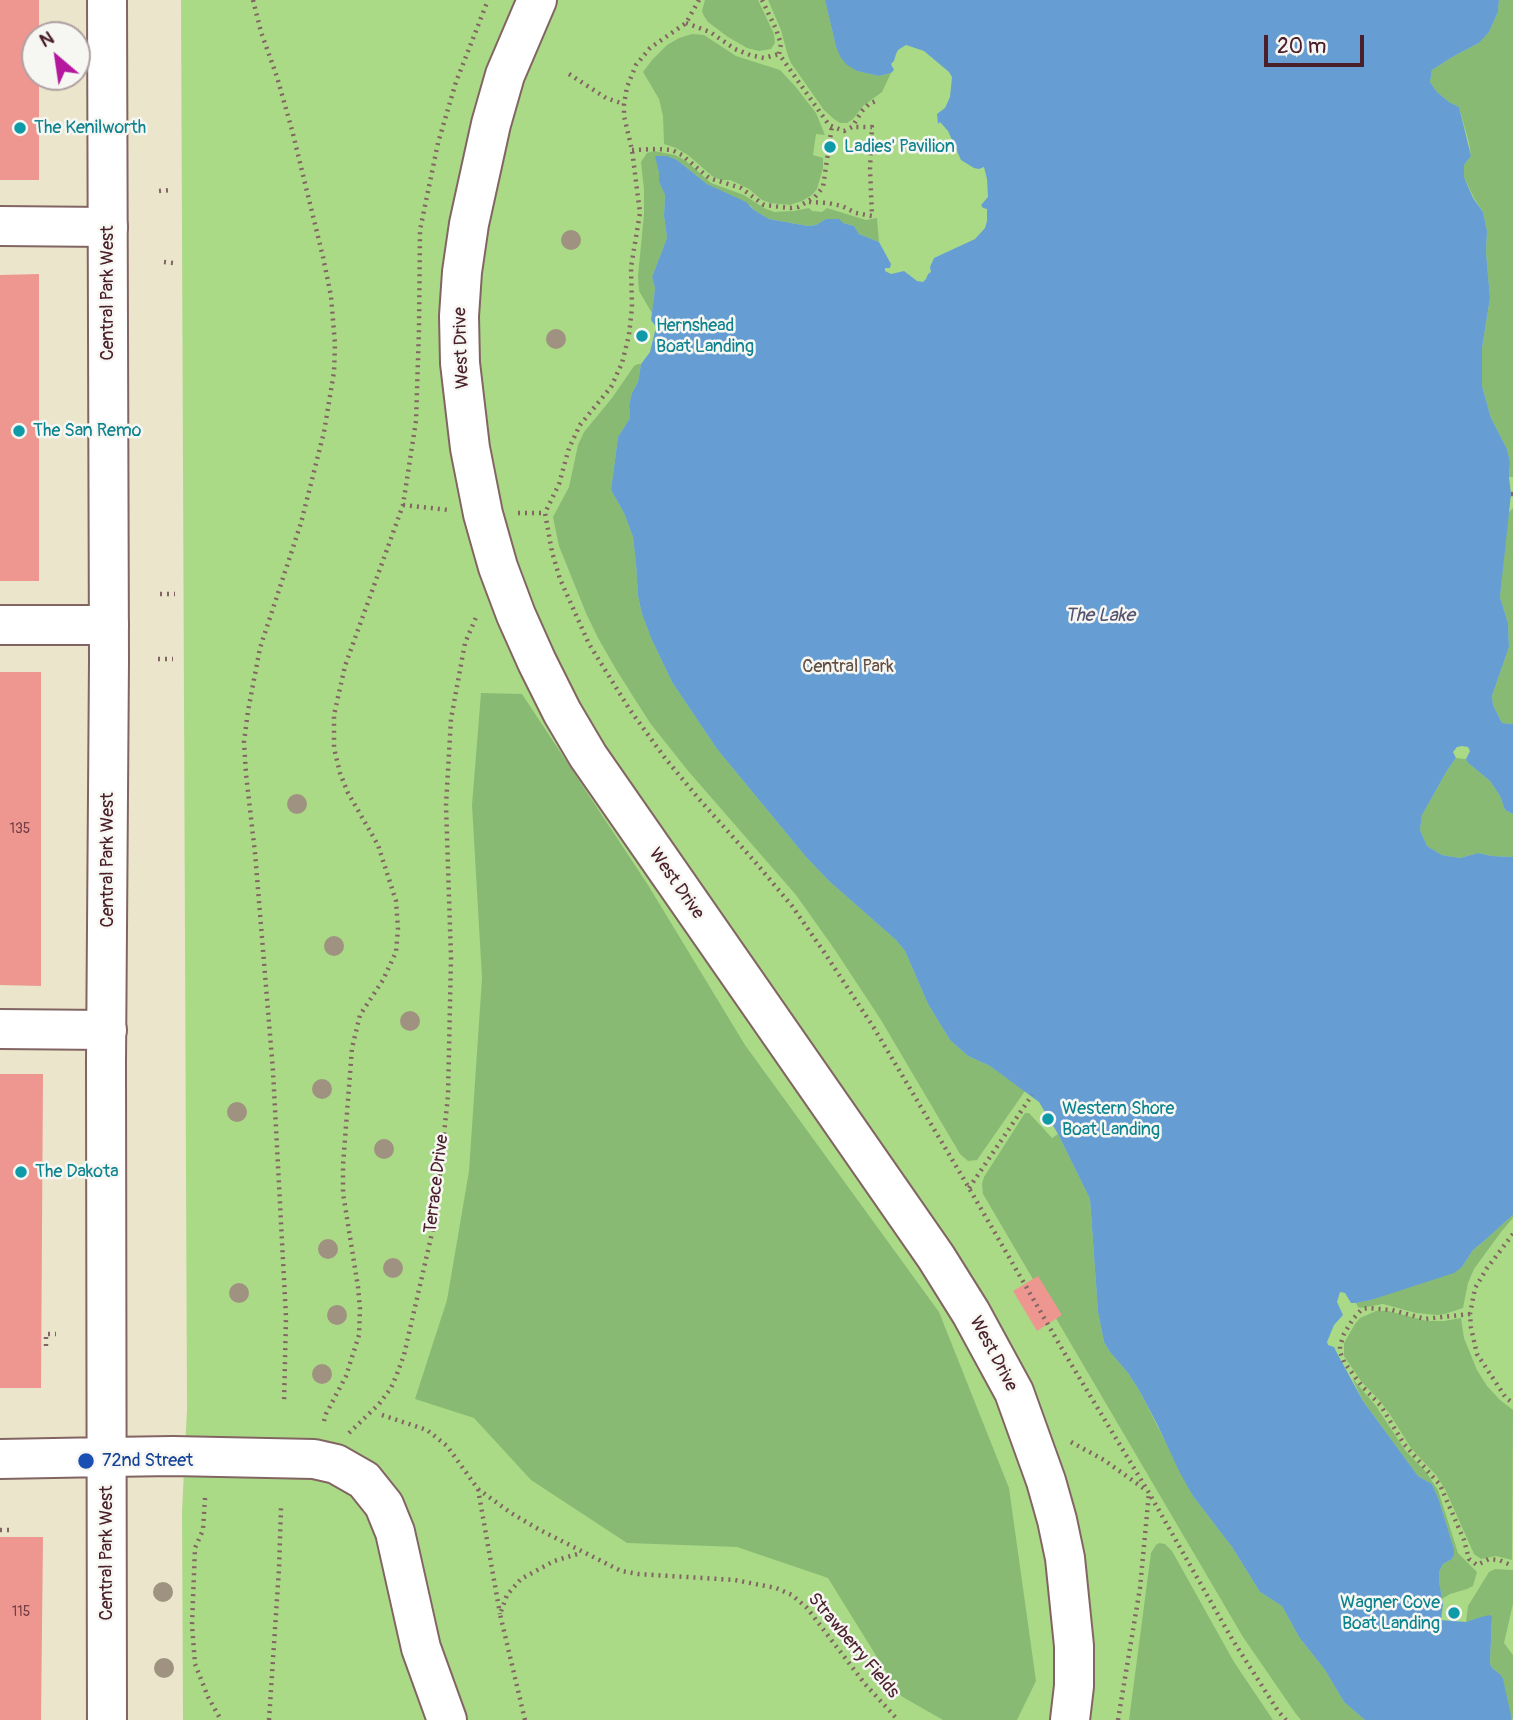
<!DOCTYPE html>
<style>
body{margin:0}
#map{position:relative;width:1513px;height:1720px;overflow:hidden;background:#ebe6cb;font-family:Pangolin,sans-serif}
canvas{display:block}
.north{position:absolute;left:21px;top:21px;width:70px;height:70px;box-sizing:border-box;background:#f6f6f2;border:2px solid #b1a0a2;border-radius:50%;rotate:331deg;font-size:19px;font-weight:700;line-height:28px;text-align:center;color:#4a1f2b}
.north::after{content:'';display:block;margin:auto;width:24px;height:32px;background:#b5179e;clip-path:polygon(50% 0,100% 100%,50% 72%,0 100%)}
.scale{position:absolute;left:1264px;top:35px;width:100px;height:32px;box-sizing:border-box;border:4px solid #4a1f2b;border-top:0;padding-left:9px;font-size:21px;line-height:24px;white-space:nowrap;color:#4a1f2b;-webkit-text-stroke:5px #f6f6f2;paint-order:stroke}
</style>
<div id="map">
<canvas width="1513" height="1720"></canvas>
<div class="north">N</div>
<div class="scale">20 m</div>
</div>
<script>
const context = document.querySelector('canvas').getContext('2d');
context.lineJoin = 'round';
function fill(path, color) { context.fillStyle = color; context.fill(path, 'evenodd'); }
const shape = rows => new Path2D(rows.map(r => 'M' + r).join(''));
function trace(path, color, width, dash) { context.strokeStyle = color; context.lineWidth = width; context.lineCap = dash ? 'butt' : 'round'; context.setLineDash(dash || []); context.stroke(path); }
function label(font, color, halo, rows, align = 'center') {
  context.font = font + ' Pangolin,sans-serif'; context.lineWidth = 5; context.setLineDash([]); context.textBaseline = 'middle'; context.strokeStyle = halo; context.fillStyle = color; for (const [text, x, y, turn = 0] of rows) {
    context.save(); context.translate(x, y); context.rotate((+turn || 0) * Math.PI / 180); context.textAlign = isNaN(turn) ? turn : align; if (halo) context.strokeText(text, 0, 0); context.fillText(text, 0, 0); context.restore();
  }
}
fill(shape([
 [181,0,1513,0,1513,1720,183,1720,182,1511,187,1409]
]), '#abda87');
fill(shape([
 [705,0,758,0,774,34,775,43,771,49,759,51,747,48,728,37,708,22,704,16,702,11],
 [768,0,825,0,836,47,857,71,879,76,891,73,882,92,863,106,853,119,847,123,840,123,834,119,824,110,791,63,788,56,781,30],
 [1499,0,1513,0,1513,477,1509,477,1510,462,1507,449,1491,418,1482,386,1482,348,1490,298,1486,252,1487,231,1483,212,1474,198,1464,177,1464,165,1471,156,1469,143,1459,107,1449,102,1437,92,1430,82,1432,70,1454,56,1479,43,1489,32,1498,12],
 [692,34,704,35,736,56,780,70,795,86,816,113,825,135,816,134,813,155,823,158,823,168,817,189,812,195,802,201,790,205,770,203,762,200,749,189,739,184,730,180,721,180,712,176,688,155,676,148,664,144,663,116,659,99,643,72,652,60,667,45,679,38],
 [654,151,675,155,686,161,711,183,744,195,764,208,774,212,794,211,809,208,812,211,822,212,827,208,866,220,877,218,879,242,859,234,854,226,843,223,826,219,816,225,808,226,769,219,754,210,751,206,707,184,677,160,656,157,659,173,659,182,665,195,664,216,667,238,652,277,655,288,652,313,639,291,638,276,644,214,644,190,641,162,647,153],
 [638,364,641,364,638,382,632,393,629,405,630,418,618,437,611,490,624,513,633,537,636,564,638,596,642,614,651,638,672,682,717,749,806,857,829,881,896,940,905,951,928,1004,950,1040,968,1056,990,1066,1025,1091,977,1160,968,1161,960,1154,881,1020,835,950,796,895,689,772,650,723,617,671,598,638,586,613,559,546,553,517,569,487,578,445,584,432,612,398,634,366],
 [1513,508,1513,724,1502,723,1493,705,1492,696,1509,647,1508,623,1500,597,1508,513],
 [481,693,522,694,648,885,745,1045,939,1312,1009,1488,1036,1681,1017,1720,943,1720,901,1696,828,1578,737,1547,627,1543,531,1480,474,1418,415,1399,447,1300,469,1171,482,978,472,805],
 [1456,758,1466,759,1467,762,1490,781,1500,796,1505,810,1513,814,1513,857,1492,856,1478,853,1460,858,1442,855,1427,846,1420,830,1422,815,1448,769],
 [1025,1113,1029,1113,1052,1138,1058,1134,1090,1199,1098,1312,1104,1342,1110,1352,1128,1373,1139,1390,1193,1496,1232,1547,1260,1592,1282,1606,1299,1637,1325,1670,1344,1702,1365,1720,1301,1720,1296,1714,1243,1637,983,1194,982,1184,984,1177],
 [1513,1215,1513,1218,1501,1232,1474,1269,1468,1283,1463,1308,1445,1314,1437,1315,1416,1313,1383,1304,1360,1308,1358,1307,1356,1303,1371,1300,1462,1267,1473,1250,1484,1241],
 [1376,1311,1388,1311,1427,1321,1444,1321,1461,1318,1464,1338,1477,1370,1487,1386,1500,1400,1513,1410,1512,1560,1496,1556,1481,1559,1474,1554,1445,1489,1436,1475,1411,1448,1389,1413,1380,1401,1361,1381,1344,1356,1344,1343,1355,1324,1360,1318],
 [1352,1378,1376,1406,1405,1450,1426,1472,1438,1490,1458,1553,1477,1572,1473,1586,1467,1589,1450,1594,1442,1599,1439,1581,1439,1572,1443,1564,1452,1559,1454,1555,1454,1549,1439,1500,1432,1484,1418,1476,1363,1401],
 [1159,1543,1165,1544,1172,1551,1234,1662,1273,1720,1129,1720,1151,1553,1156,1545],
 [1495,1569,1513,1570,1513,1604,1504,1643,1513,1655,1513,1720,1510,1715,1500,1674,1492,1668,1490,1663,1492,1617,1466,1622,1468,1606,1489,1572]
]), '#88ba74');
fill(shape([
 [825,0,1499,0,1498,12,1489,32,1479,43,1454,56,1432,70,1430,82,1437,92,1449,102,1459,107,1471,156,1464,165,1464,177,1473,198,1483,212,1487,231,1486,252,1490,298,1482,348,1482,386,1491,418,1507,449,1510,462,1509,477,1511,494,1500,597,1508,623,1509,647,1492,696,1493,705,1502,723,1513,724,1513,814,1505,810,1500,796,1490,781,1467,762,1466,759,1470,751,1468,747,1462,746,1457,747,1453,752,1456,758,1448,769,1422,815,1420,830,1427,846,1442,855,1460,858,1478,853,1492,856,1513,857,1513,1215,1484,1241,1473,1250,1462,1267,1454,1273,1371,1300,1356,1303,1351,1303,1345,1293,1340,1292,1337,1302,1343,1315,1334,1325,1327,1342,1328,1345,1334,1347,1338,1355,1363,1401,1418,1476,1432,1484,1439,1500,1454,1549,1454,1555,1452,1559,1443,1564,1439,1572,1439,1581,1443,1604,1441,1620,1466,1622,1481,1617,1490,1615,1492,1617,1490,1663,1492,1668,1500,1674,1503,1679,1512,1720,1365,1720,1344,1702,1325,1670,1299,1637,1282,1606,1260,1592,1232,1547,1193,1496,1180,1473,1157,1424,1139,1390,1128,1373,1110,1352,1104,1342,1098,1312,1090,1199,1058,1134,1039,1102,990,1066,968,1056,950,1040,928,1004,905,951,896,940,829,881,806,857,717,749,672,682,651,638,642,614,638,596,636,564,633,537,624,513,611,490,618,437,630,418,629,405,632,393,638,382,641,364,650,352,656,327,651,320,655,288,652,277,667,238,664,216,665,195,659,182,659,173,655,156,667,156,677,160,707,184,746,202,754,210,769,219,808,226,816,225,826,219,839,219,843,223,854,226,859,234,879,242,891,264,890,268,885,268,885,271,891,274,904,271,917,281,923,282,926,279,928,274,931,272,930,267,934,258,975,239,985,228,987,221,987,209,983,208,981,205,988,197,987,179,984,167,979,169,974,168,961,160,948,131,940,122,938,124,937,114,945,108,950,97,952,77,949,72,924,51,906,45,898,50,896,54,894,61,891,64,894,70,891,73,879,76,857,71,847,65,841,58,836,47]
]), '#669ed4');
fill(shape([
 [0,0,39,0,39,35,35,35,35,77,39,77,39,180,0,180],
 [39,274,39,581,0,581,0,275],
 [0,672,41,672,41,986,0,985],
 [0,1074,43,1074,41,1388,0,1388],
 [1038,1276,1062,1315,1037,1331,1013,1291],
 [0,1537,43,1537,41,1720,0,1720]
]), '#ed9790');
const minor = shape([
 [537,0,505,75,491,124,469,224,462,272,459,316,460,363,470,448,483,514,498,567,516,615,537,662,562,712,588,756,936,1257,971,1313,1014,1392,1046,1481,1057,1520,1065,1558,1074,1646,1074,1686,1070,1720],
 [0,226,108,227],
 [0,625,109,625],
 [0,1029,107,1030],
 [107,1457,173,1456,314,1459,336,1464,364,1480,384,1505,395,1532,421,1648,447,1720]
]);
const major = shape([
 [107,0,109,660,106,1061,107,1720],
 [0,1459,107,1457]
]);
trace(minor, '#826563', 42);
trace(major, '#826563', 42);
trace(shape([
 [253,0,261,32,277,77,292,130,323,257,331,296,335,344,334,372,324,432,301,523,260,648,248,711,244,742,246,774,255,853,273,1071,286,1317,284,1404],
 [699,0,686,23,650,48,636,65,627,87,624,104,624,116,632,150,640,213,631,267,632,307,629,335,622,363,611,387,580,425,569,448,559,484,545,513,552,552,560,579,589,644,630,710,665,758,699,799,756,863,792,906,824,952,874,1028,969,1188,1065,1354,1149,1493,1232,1639,1278,1711,1286,1720],
 [762,0,776,29,781,44,779,54,829,125,844,131,852,127,862,111,869,104,878,100],
 [686,23,710,32,735,49,750,55,764,58,779,54],
 [569,74,606,98,624,104],
 [632,150,657,149,672,150,682,155,709,178,741,188,764,205,790,208,798,207,815,197,823,187,832,126],
 [159,191,171,190],
 [809,202,828,203,842,206,856,213,872,216,870,169,872,127,853,127],
 [164,262,174,263],
 [1511,494,1513,494],
 [403,505,448,510],
 [518,513,545,513],
 [160,594,175,594],
 [158,659,173,659],
 [969,1188,1032,1095],
 [1513,1234,1487,1268,1475,1288,1470,1314,1471,1328,1477,1354,1506,1398,1513,1403],
 [1470,1314,1425,1319,1392,1310,1368,1308,1362,1309,1353,1319,1344,1334,1340,1346,1340,1352,1344,1362,1361,1385,1381,1406,1404,1444,1440,1485,1464,1540,1469,1559,1477,1565,1489,1559,1499,1560,1513,1566],
 [46,1346,46,1334,56,1334],
 [382,1415,427,1430,447,1446,478,1489,500,1614],
 [324,1421,326,1414,346,1376,359,1335,360,1309,358,1287,343,1193,343,1165,352,1048,360,1015,383,980,396,952,398,929,396,901,378,845,348,793,340,773,334,748,334,715,345,666,403,505,416,421,419,329,420,230,438,143,456,82,488,0],
 [349,1433,379,1404,391,1388,397,1374,404,1355,435,1220,448,1096,451,958,446,805,451,719,465,643,477,615],
 [1071,1442,1104,1460,1146,1490],
 [478,1489,511,1513,540,1530,621,1571,638,1574,735,1580,776,1588,792,1595,807,1608,865,1684,898,1720],
 [205,1498,203,1530,195,1548,192,1625,195,1664,208,1697,221,1720],
 [0,1530,11,1530],
 [269,1720,279,1569,281,1508],
 [525,1720,500,1614,507,1595,521,1579,554,1561,581,1553],
 [1118,1720,1140,1588,1149,1493]
]), '#826563', 4.5, [2, 5]);
trace(minor, '#fff', 38);
trace(major, '#fff', 38);
context.fillStyle = '#a09280';
for (const [x, y] of [
 [571,240],
 [556,339],
 [297,804],
 [334,946],
 [410,1021],
 [322,1089],
 [237,1112],
 [384,1149],
 [328,1249],
 [393,1268],
 [239,1293],
 [337,1315],
 [322,1374],
 [163,1592],
 [164,1668]
]) { context.beginPath(); context.arc(x, y, 10, 0, 2 * Math.PI); context.fill(); }
for (const [x, y, r, color] of [
 [20,128,7,"#0f9aa8"],
 [830,147,7,"#0f9aa8"],
 [642,336,7,"#0f9aa8"],
 [19,431,7,"#0f9aa8"],
 [1048,1119,7,"#0f9aa8"],
 [21,1172,7,"#0f9aa8"],
 [86,1461,9,"#1a4fb4"],
 [1454,1613,7,"#0f9aa8"]
]) { const dot = new Path2D(); dot.arc(x, y, r, 0, 2 * Math.PI); context.fillStyle = color; context.fill(dot); trace(dot, '#f6f6f2', 2.5); }
label('14px', '#733d44', null, [
 ["135",20,829],
 ["115",21,1612]
]);
label('18px', '#0d838f', '#f6f6f2', [
 ["The Kenilworth",34,128],
 ["Ladies' Pavilion",844,147],
 ["Hernshead",656,326],
 ["Boat Landing",656,347],
 ["The San Remo",33,431],
 ["Western Shore",1062,1109],
 ["Boat Landing",1062,1130],
 ["The Dakota",35,1172],
 ["Wagner Cove",1440,1603,"right"],
 ["Boat Landing",1440,1624,"right"]
], 'left');
label('18px', '#4a1f2b', '#f6f6f2', [
 ["Central Park West",108,293,-90],
 ["West Drive",462,348,-92],
 ["Central Park West",108,860,-90],
 ["West Drive",676,884,55],
 ["Terrace Drive",437,1184,-83],
 ["West Drive",993,1354,62],
 ["Central Park West",107,1553,-90],
 ["Strawberry Fields",853,1646,50]
]);
label('18px', '#624e42', '#f6f6f2', [
 ["Central Park",848,667]
]);
label('18px', '#164399', '#f6f6f2', [
 ["72nd Street",102,1461]
], 'left');
label('italic 19px', '#55526f', '#f6f6f2', [
 ["The Lake",1100,616]
]);
</script>
